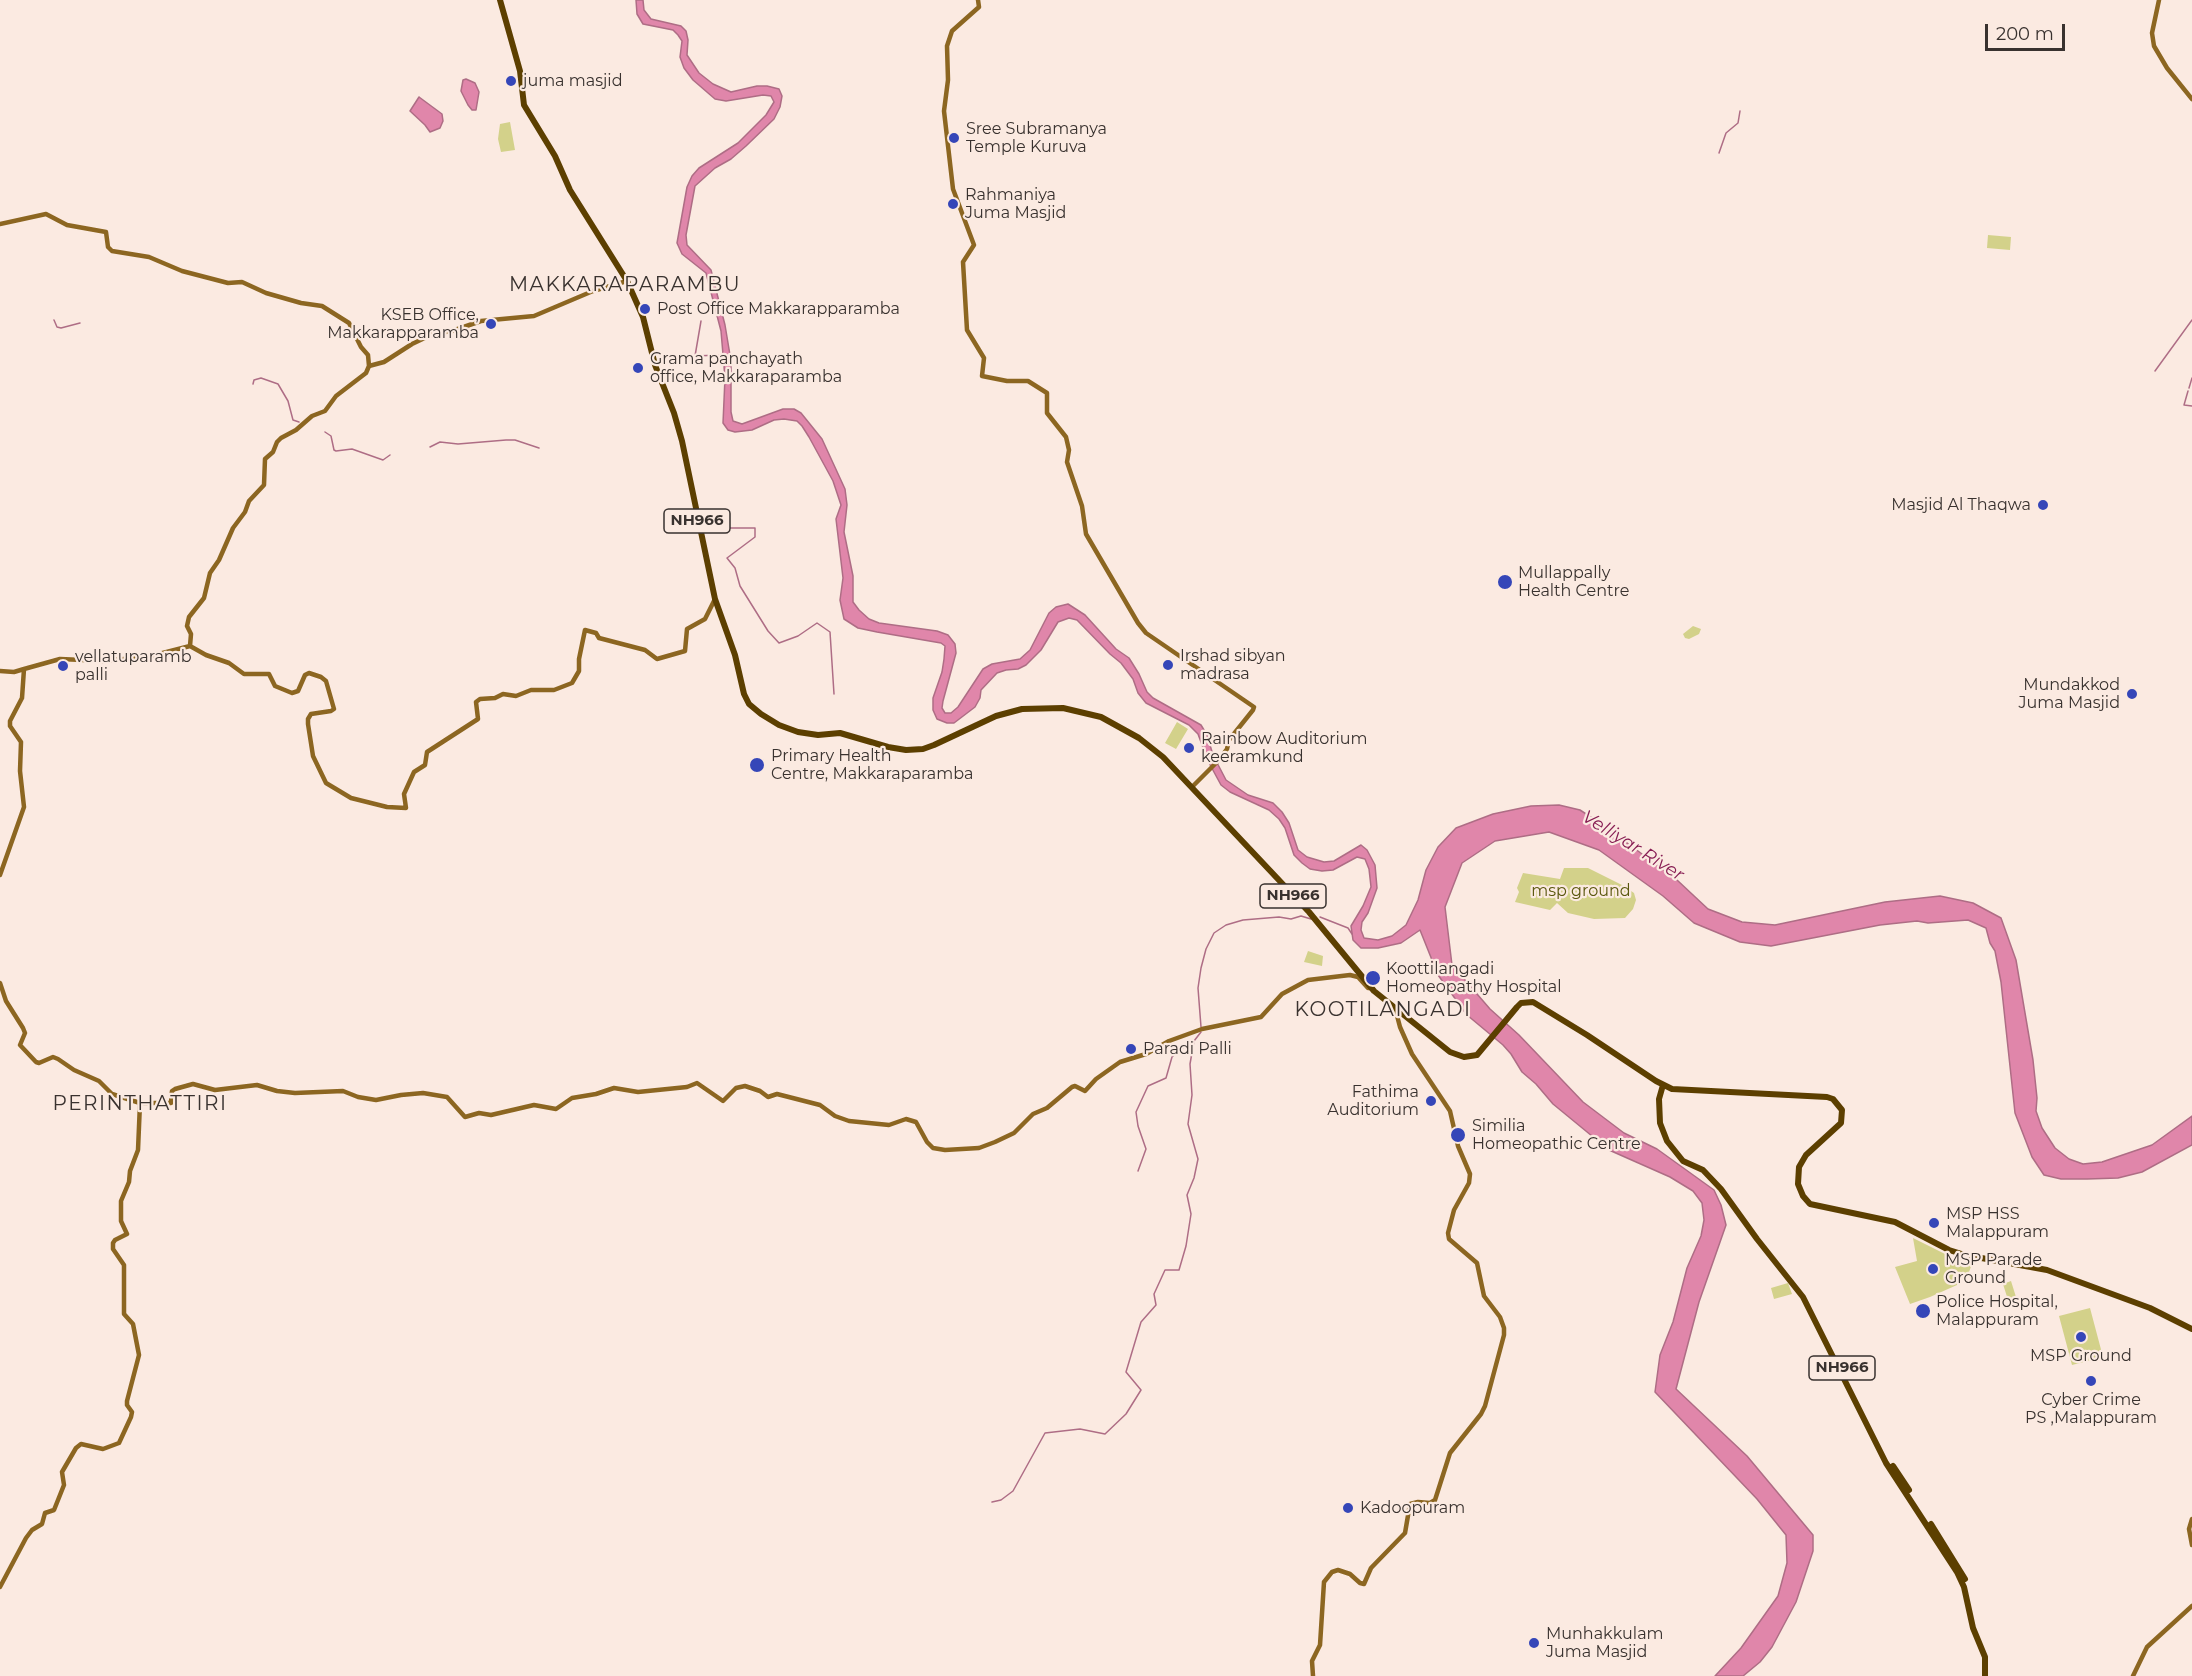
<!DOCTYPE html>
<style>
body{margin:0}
#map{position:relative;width:2192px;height:1676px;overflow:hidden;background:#fbeae1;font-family:Montserrat,sans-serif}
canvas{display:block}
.scale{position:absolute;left:1985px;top:24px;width:80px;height:27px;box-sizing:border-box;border:3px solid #39322f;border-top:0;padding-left:8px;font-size:18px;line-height:21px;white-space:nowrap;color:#39322f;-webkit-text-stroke:4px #fbeae1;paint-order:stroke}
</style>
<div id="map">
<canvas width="2192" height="1676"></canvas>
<div class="scale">200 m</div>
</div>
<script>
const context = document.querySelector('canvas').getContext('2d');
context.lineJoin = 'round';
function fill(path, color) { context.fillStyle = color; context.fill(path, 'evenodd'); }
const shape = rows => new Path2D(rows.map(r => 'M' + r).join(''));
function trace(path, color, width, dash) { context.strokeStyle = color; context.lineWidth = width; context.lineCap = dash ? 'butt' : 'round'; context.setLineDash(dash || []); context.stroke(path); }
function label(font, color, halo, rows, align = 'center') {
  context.font = font + ' Montserrat,sans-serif'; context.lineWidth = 4.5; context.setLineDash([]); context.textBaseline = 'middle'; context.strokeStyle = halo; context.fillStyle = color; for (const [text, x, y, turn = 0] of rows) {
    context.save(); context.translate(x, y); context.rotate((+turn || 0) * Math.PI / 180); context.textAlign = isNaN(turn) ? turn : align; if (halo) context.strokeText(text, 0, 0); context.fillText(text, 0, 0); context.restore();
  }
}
fill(shape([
 [510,122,515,150,501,152,498,139,500,124],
 [1988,235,2011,237,2010,250,1987,248],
 [1693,626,1701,629,1699,634,1689,639,1685,638,1683,634],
 [1177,722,1188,729,1176,749,1165,743],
 [1564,868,1588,868,1624,886,1634,893,1636,900,1633,909,1625,918,1594,919,1568,913,1557,903,1550,910,1515,902,1519,892,1517,888,1523,873,1560,879],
 [1308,951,1323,956,1322,966,1304,962],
 [1913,1238,1955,1259,1973,1261,1969,1272,1957,1285,1930,1297,1910,1304,1895,1267,1917,1261],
 [2011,1281,2016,1297,2008,1300,2003,1284],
 [1788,1283,1792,1294,1774,1299,1771,1288],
 [2090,1308,2103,1357,2072,1365,2059,1316]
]), '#d3d18a');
const water = shape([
 [636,0,643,0,644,10,651,19,681,26,686,31,688,40,687,55,699,73,713,84,731,92,757,86,767,86,779,89,782,96,780,107,774,119,746,146,731,159,715,168,695,186,686,235,687,245,711,270,725,325,731,361,731,412,733,421,742,424,783,409,794,409,801,413,822,439,845,489,847,505,844,532,853,576,853,602,859,610,869,619,879,623,937,631,948,635,955,644,956,653,943,701,942,708,945,713,951,713,958,707,983,669,992,664,1020,659,1030,650,1049,613,1056,607,1068,604,1085,615,1116,649,1129,658,1139,674,1147,692,1153,698,1201,725,1207,735,1213,755,1226,780,1248,795,1273,803,1282,812,1289,823,1298,850,1307,857,1324,862,1334,861,1361,845,1367,850,1375,865,1377,888,1368,913,1362,922,1361,930,1364,938,1378,940,1392,936,1406,925,1418,900,1426,870,1438,847,1456,828,1493,814,1531,806,1559,805,1580,810,1603,825,1677,880,1708,909,1742,922,1775,925,1885,902,1940,896,1973,903,2001,918,2016,960,2033,1060,2037,1098,2036,1111,2042,1128,2055,1148,2069,1159,2083,1164,2102,1162,2152,1145,2192,1116,2192,1145,2142,1172,2118,1178,2087,1179,2061,1179,2044,1175,2032,1157,2015,1113,2001,982,1995,951,1990,943,1986,928,1968,920,1928,923,1917,921,1880,925,1771,946,1740,942,1694,923,1663,896,1599,850,1549,832,1495,841,1462,863,1445,907,1452,965,1490,1009,1519,1035,1583,1102,1624,1133,1657,1149,1714,1190,1721,1205,1726,1225,1699,1302,1676,1389,1747,1456,1813,1535,1813,1551,1796,1602,1772,1647,1760,1662,1743,1676,1715,1676,1741,1648,1778,1596,1787,1563,1786,1535,1757,1499,1655,1392,1660,1355,1673,1322,1687,1268,1701,1236,1704,1220,1702,1203,1693,1191,1670,1177,1609,1150,1553,1104,1536,1084,1522,1072,1511,1054,1503,1045,1467,1015,1438,975,1420,930,1401,943,1378,948,1361,948,1353,940,1351,926,1363,906,1371,887,1369,869,1365,859,1357,857,1333,870,1322,871,1310,869,1302,863,1294,855,1285,828,1279,819,1269,810,1230,792,1221,785,1208,761,1198,734,1189,725,1146,703,1138,693,1133,679,1121,663,1110,654,1077,620,1069,618,1058,622,1041,650,1026,665,1018,669,1006,670,997,673,981,690,980,698,975,707,954,723,947,723,937,719,933,710,933,698,942,672,944,659,945,646,941,643,877,632,858,628,844,619,840,600,843,578,836,519,841,505,833,481,809,437,802,426,797,421,784,419,774,420,752,430,735,432,728,430,723,423,725,378,721,331,706,273,682,254,677,243,687,187,692,176,699,168,738,143,766,115,774,102,771,96,763,95,726,101,715,99,693,80,684,68,680,57,682,41,678,35,673,30,643,24,637,14,636,0],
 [466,79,475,83,479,92,476,110,472,110,468,105,461,91,463,80,466,79],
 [419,97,442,114,443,121,440,128,430,132,425,125,410,111,419,97]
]);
fill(water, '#e086aa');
trace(water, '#ae6d85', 1.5);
trace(shape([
 [1719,153,1726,133,1738,123,1740,111],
 [54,320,57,327,61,328,80,323],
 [701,321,695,356,720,355],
 [2155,371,2192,320],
 [253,384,254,380,261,378,278,384,288,401,293,420,299,422],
 [2189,388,2192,378],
 [2188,391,2184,405,2192,406],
 [325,432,331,436,334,450,336,451,352,449,383,460,390,455],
 [430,447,440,442,458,444,506,440,515,440,539,448],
 [728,518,728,528,755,528,755,537,727,558,735,568,740,586,768,631,779,643,798,636,817,623,830,632,834,694],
 [1320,917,1348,928,1352,934],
 [1201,1027,1198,988,1201,968,1206,949,1214,933,1226,925,1243,920,1279,917,1291,919,1301,916,1311,919],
 [1138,1171,1146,1149,1138,1126,1136,1112,1148,1086,1166,1078,1172,1057,1182,1048,1193,1044],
 [992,1502,1001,1500,1013,1491,1045,1433,1080,1429,1105,1434,1126,1414,1141,1390,1126,1372,1141,1322,1156,1305,1154,1294,1165,1270,1179,1270,1186,1246,1191,1214,1187,1195,1194,1178,1198,1159,1188,1124,1192,1095,1190,1064,1194,1041,1201,1032]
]), '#ae6d85', 1.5);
trace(shape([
 [978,0,979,7,952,31,947,46,948,80,944,111,953,189,974,245,963,262,967,330,984,358,982,376,1007,381,1028,381,1047,393,1047,413,1066,437,1069,450,1067,462,1082,506,1086,534,1138,623,1146,633,1254,707,1253,710,1229,740,1227,749,1217,762,1192,787],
 [2159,0,2152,33,2154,46,2167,68,2192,99],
 [0,224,46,214,67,225,106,232,108,247,112,251,149,257,182,271,228,283,242,282,266,293,301,303,322,306,349,323,361,347,368,355,369,366,366,373,336,396,325,411,312,416,296,430,281,438,277,442,273,452,265,459,264,485,249,501,245,512,233,528,219,560,210,573,204,598,189,617,187,626,191,634,190,646],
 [369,366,384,362,412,344,433,334,452,331,481,321,534,316,593,291,627,281],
 [190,646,206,655,229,663,244,674,269,674,275,686,292,693,298,691,305,675,309,673,321,677,326,681,334,709,331,711,311,714,308,719,308,724,313,756,326,783,351,798,387,807,406,808,404,794,414,772,425,765,427,752,478,719,476,702,480,699,495,698,503,694,516,696,531,690,554,690,572,683,579,671,579,659,585,630,596,633,599,638,645,650,657,659,685,651,687,629,705,619,715,599],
 [0,671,14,672,24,669],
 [0,875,24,807,20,771,21,742,10,726,10,721,22,698,24,669,60,659,105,661,151,656,190,646],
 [0,983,6,1001,23,1028,25,1033,20,1045,36,1062,39,1063,53,1057,58,1059,74,1070,99,1081,112,1094,140,1103,171,1103,172,1091,175,1089,193,1084,215,1090,257,1085,277,1091,295,1093,343,1091,358,1097,376,1100,401,1095,423,1093,447,1097,465,1117,479,1113,491,1115,534,1105,556,1109,572,1098,596,1094,614,1088,638,1092,687,1087,697,1083,723,1101,736,1088,745,1086,760,1091,768,1097,777,1094,820,1105,835,1116,849,1121,889,1125,906,1119,916,1122,927,1142,933,1148,945,1150,979,1148,995,1142,1014,1133,1033,1114,1047,1108,1072,1087,1075,1086,1085,1091,1096,1079,1120,1062,1146,1054,1169,1041,1202,1029,1261,1017,1282,994,1308,980,1350,975,1358,977,1368,988,1372,988],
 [2192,1519,2189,1529,2192,1545],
 [0,1587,26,1538,32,1530,42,1524,45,1513,54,1510,64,1485,62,1472,76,1448,81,1444,103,1449,119,1443,131,1417,132,1412,127,1405,127,1401,139,1355,133,1324,124,1314,124,1265,113,1249,113,1243,115,1240,127,1234,121,1221,121,1201,129,1182,130,1171,138,1150,140,1103],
 [1313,1676,1312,1661,1320,1645,1324,1582,1332,1572,1338,1570,1350,1574,1360,1583,1364,1584,1371,1568,1405,1533,1410,1504,1418,1502,1430,1503,1435,1500,1450,1453,1481,1414,1485,1406,1504,1335,1504,1328,1500,1317,1484,1296,1477,1263,1449,1239,1448,1233,1454,1210,1469,1183,1470,1174,1458,1146,1450,1111,1412,1054,1400,1027,1395,1008],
 [2133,1676,2147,1647,2192,1606]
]), '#8c6621', 4.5);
trace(shape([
 [500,0,520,71,524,105,555,156,570,190,627,281,643,317,655,365,674,413,682,441,715,599,735,655,744,694,749,704,761,714,779,725,798,732,818,735,840,733,888,747,906,750,923,749,934,745,996,716,1022,709,1063,708,1101,717,1139,738,1163,757,1309,912,1374,991,1450,1052,1464,1057,1477,1055,1517,1007,1521,1003,1533,1002,1587,1035,1656,1081,1672,1089,1827,1097,1833,1099,1842,1110,1841,1123,1806,1155,1799,1167,1798,1184,1803,1196,1810,1204,1895,1222,1949,1250,1965,1255,2047,1270,2150,1308,2192,1329],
 [1663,1085,1659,1099,1660,1123,1667,1141,1683,1161,1703,1170,1721,1189,1757,1239,1803,1297,1886,1463,1957,1572,1964,1587,1973,1628,1985,1657,1985,1676],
 [1893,1466,1909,1490],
 [1931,1524,1965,1579]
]), '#5c3f00', 6);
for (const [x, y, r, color] of [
 [511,81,6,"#3546b8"],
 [954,138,6,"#3546b8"],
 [953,204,6,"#3546b8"],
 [645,309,6,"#3546b8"],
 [491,324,6,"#3546b8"],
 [638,368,6,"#3546b8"],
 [2043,505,6,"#3546b8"],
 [1505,582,8,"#3546b8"],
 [1168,665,6,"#3546b8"],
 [63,666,6,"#3546b8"],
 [2132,694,6,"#3546b8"],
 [1189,748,6,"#3546b8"],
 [757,765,8,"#3546b8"],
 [1373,978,8,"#3546b8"],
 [1131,1049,6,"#3546b8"],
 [1431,1101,6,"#3546b8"],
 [1458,1135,8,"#3546b8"],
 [1934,1223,6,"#3546b8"],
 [1933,1269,6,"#3546b8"],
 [1923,1311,8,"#3546b8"],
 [2081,1337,6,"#3546b8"],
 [2091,1381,6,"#3546b8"],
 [1348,1508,6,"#3546b8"],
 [1534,1643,6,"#3546b8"]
]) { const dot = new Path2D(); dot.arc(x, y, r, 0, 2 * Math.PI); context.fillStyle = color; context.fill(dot); trace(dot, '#fbeae1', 2); }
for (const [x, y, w] of [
 [697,521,66],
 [1293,896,66],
 [1842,1368,66]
]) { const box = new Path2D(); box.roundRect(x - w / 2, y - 12, w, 24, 4.5); context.fillStyle = '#fbeae1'; context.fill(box); trace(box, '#39322f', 1.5); }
label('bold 15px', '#39322f', null, [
 ["NH966",697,521],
 ["NH966",1293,896],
 ["NH966",1842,1368]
]);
label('16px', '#39322f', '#fbeae1', [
 ["juma masjid",523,81],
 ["Sree Subramanya",966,129],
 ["Temple Kuruva",966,147],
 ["Rahmaniya",965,195],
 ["Juma Masjid",965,213],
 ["Post Office Makkarapparamba",657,309],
 ["KSEB Office,",479,315,"right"],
 ["Makkarapparamba",479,333,"right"],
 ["Grama panchayath",650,359],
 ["office, Makkaraparamba",650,377],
 ["Masjid Al Thaqwa",2031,505,"right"],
 ["Mullappally",1518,573],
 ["Health Centre",1518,591],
 ["Irshad sibyan",1180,656],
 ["madrasa",1180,674],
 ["vellatuparamb",75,657],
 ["palli",75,675],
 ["Mundakkod",2120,685,"right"],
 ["Juma Masjid",2120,703,"right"],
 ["Rainbow Auditorium",1201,739],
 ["keeramkund",1201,757],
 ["Primary Health",771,756],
 ["Centre, Makkaraparamba",771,774],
 ["Koottilangadi",1386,969],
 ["Homeopathy Hospital",1386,987],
 ["Paradi Palli",1143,1049],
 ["Fathima",1419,1092,"right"],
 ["Auditorium",1419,1110,"right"],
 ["Similia",1472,1126],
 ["Homeopathic Centre",1472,1144],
 ["MSP HSS",1946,1214],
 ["Malappuram",1946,1232],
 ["MSP Parade",1945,1260],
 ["Ground",1945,1278],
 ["Police Hospital,",1936,1302],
 ["Malappuram",1936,1320],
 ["MSP Ground",2081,1356,"center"],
 ["Cyber Crime",2091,1400,"center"],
 ["PS ,Malappuram",2091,1418,"center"],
 ["Kadoopuram",1360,1508],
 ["Munhakkulam",1546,1634],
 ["Juma Masjid",1546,1652]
], 'left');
label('16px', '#5a570e', '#fbeae1', [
 ["msp ground",1581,891]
]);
label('italic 18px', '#871d53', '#fbeae1', [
 ["Velliyar River",1633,846,32]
]);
context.letterSpacing = '1.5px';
label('20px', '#39322f', '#fbeae1', [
 ["MAKKARAPARAMBU",625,285],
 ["KOOTILANGADI",1383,1010],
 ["PERINTHATTIRI",140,1104]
]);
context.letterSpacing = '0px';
</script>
